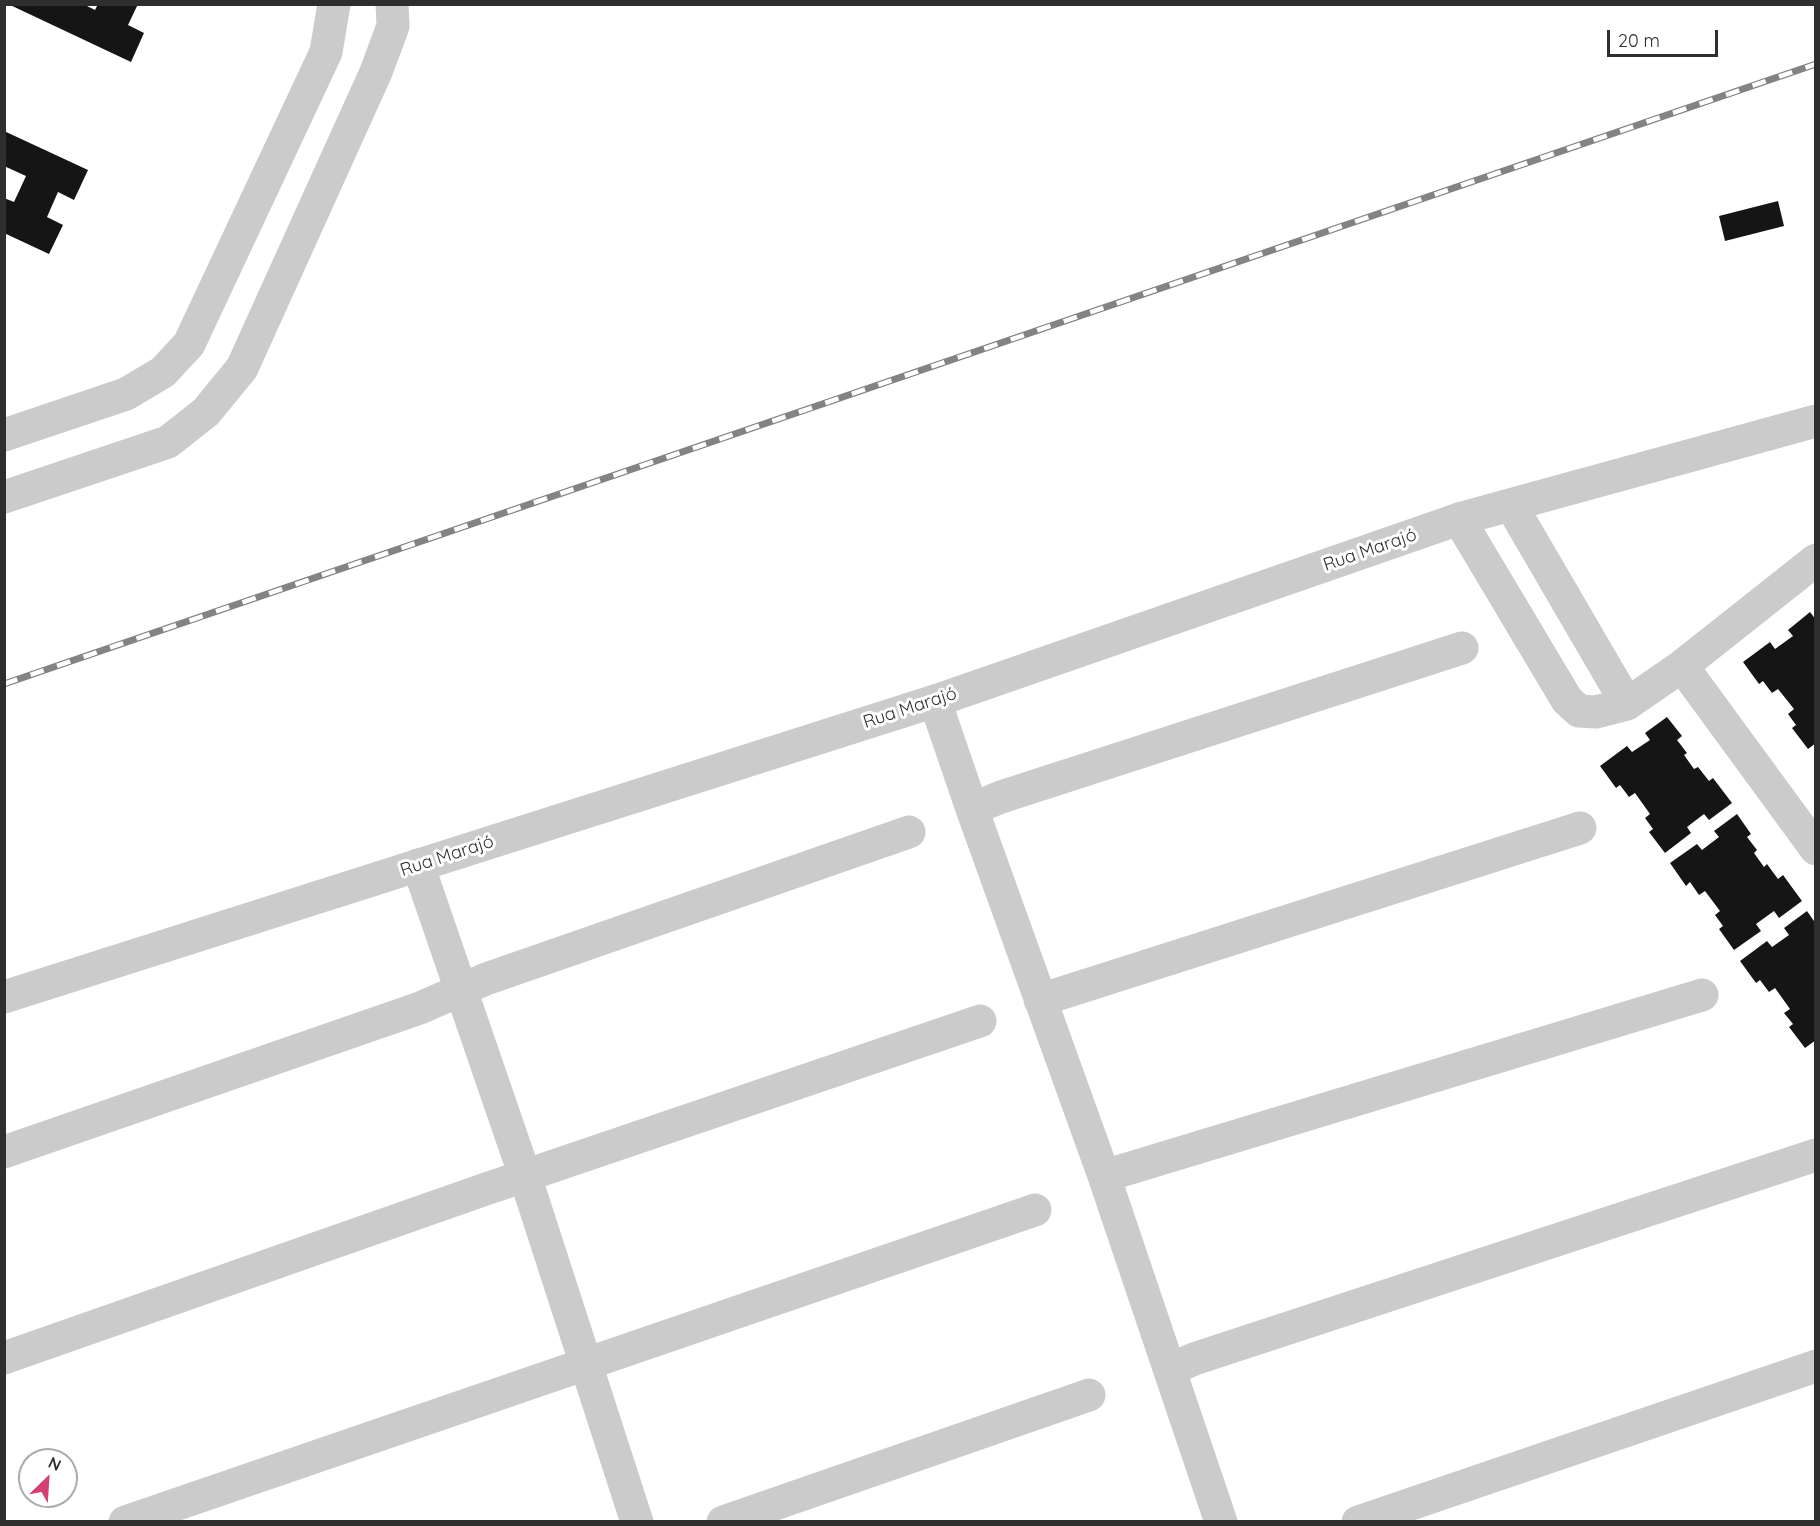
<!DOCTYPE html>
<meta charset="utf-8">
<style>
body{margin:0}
#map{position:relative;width:1820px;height:1526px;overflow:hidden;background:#fff;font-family:Quicksand,sans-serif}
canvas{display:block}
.frame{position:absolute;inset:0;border:6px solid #2e2e2e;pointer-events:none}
.north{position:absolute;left:18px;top:1448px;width:60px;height:60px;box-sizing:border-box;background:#fff;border:2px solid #ababab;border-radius:50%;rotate:25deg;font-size:16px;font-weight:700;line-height:24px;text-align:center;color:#2e2e2e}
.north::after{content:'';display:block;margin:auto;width:21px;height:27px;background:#d54072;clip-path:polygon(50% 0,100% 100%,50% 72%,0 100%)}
.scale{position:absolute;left:1607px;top:30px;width:111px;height:27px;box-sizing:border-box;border:3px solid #2e2e2e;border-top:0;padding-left:8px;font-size:18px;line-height:21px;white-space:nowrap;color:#2e2e2e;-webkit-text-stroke:4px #fff;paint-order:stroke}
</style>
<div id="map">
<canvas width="1820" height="1526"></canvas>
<div class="frame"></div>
<div class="north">N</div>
<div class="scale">20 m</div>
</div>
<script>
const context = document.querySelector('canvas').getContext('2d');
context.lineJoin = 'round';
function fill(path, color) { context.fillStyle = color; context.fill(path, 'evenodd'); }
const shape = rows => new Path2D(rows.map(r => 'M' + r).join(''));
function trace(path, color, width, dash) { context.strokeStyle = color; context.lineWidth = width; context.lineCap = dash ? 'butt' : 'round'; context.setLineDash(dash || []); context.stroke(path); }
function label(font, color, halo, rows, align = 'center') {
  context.font = font + ' Quicksand,sans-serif'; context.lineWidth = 6; context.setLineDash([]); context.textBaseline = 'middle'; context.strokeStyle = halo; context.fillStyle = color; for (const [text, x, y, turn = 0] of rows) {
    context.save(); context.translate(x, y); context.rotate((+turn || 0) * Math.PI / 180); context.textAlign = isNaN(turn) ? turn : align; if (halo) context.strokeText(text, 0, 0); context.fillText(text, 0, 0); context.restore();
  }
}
fill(shape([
 [8,4,83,4,95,10,98,4,138,4,128,25,144,33,131,62],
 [4,131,88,170,74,200,58,192,47,217,63,225,49,254,4,233,4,198,14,202,26,176,4,166],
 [1778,201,1784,226,1725,241,1719,216],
 [1810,612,1816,620,1816,743,1808,749,1792,728,1796,725,1788,714,1794,709,1778,689,1772,693,1763,681,1759,684,1743,662,1770,642,1775,649,1793,636,1788,630],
 [1667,717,1682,736,1677,740,1687,753,1684,755,1694,769,1698,767,1709,781,1713,778,1732,803,1709,820,1704,814,1687,827,1691,833,1665,853,1649,832,1653,829,1645,818,1650,814,1635,793,1629,797,1620,785,1616,788,1600,766,1627,746,1632,752,1650,740,1645,733],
 [1737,814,1751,834,1747,837,1757,850,1754,853,1764,867,1767,864,1778,879,1783,875,1802,901,1779,918,1774,911,1756,924,1761,931,1734,950,1719,929,1723,926,1715,915,1720,911,1705,891,1699,895,1690,882,1686,886,1670,863,1697,844,1702,850,1719,837,1714,831],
 [1807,911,1816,924,1816,1040,1805,1048,1789,1027,1793,1024,1784,1013,1790,1009,1775,988,1769,992,1760,980,1756,983,1740,961,1767,941,1772,947,1789,935,1784,928]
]), '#151515');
trace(shape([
 [1511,505,1627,704],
 [1459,519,1567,700,1579,711,1596,712,1627,704,1682,666,1816,560],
 [1682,666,1816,849],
 [935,701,972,809,1104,1176,1221,1522],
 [972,809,1001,797,1462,648],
 [418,865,525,1176,637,1522],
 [1040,1000,1580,828],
 [4,1152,420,1008,486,979,909,832],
 [1104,1176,1702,995],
 [4,1358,483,1190,980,1021],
 [1170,1370,1194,1359,1816,1155],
 [125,1522,1035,1210],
 [723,1522,1089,1395],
 [1358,1522,1816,1366]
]), '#cbcbcb', 33);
trace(shape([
 [4,435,126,394,163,372,189,344,326,52,334,4],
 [4,497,168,442,206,412,242,368,376,72,393,26,392,4],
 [4,997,935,701,1459,519,1816,421]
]), '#cbcbcb', 33);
const rail = shape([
 [4,684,1816,64]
]);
trace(rail, '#838383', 7);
trace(rail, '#fff', 4.5, [14]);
label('18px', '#2e2e2e', '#fff', [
 ["Rua Marajó",1370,550,-19],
 ["Rua Marajó",910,708,-18],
 ["Rua Marajó",447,856,-18]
]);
</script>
